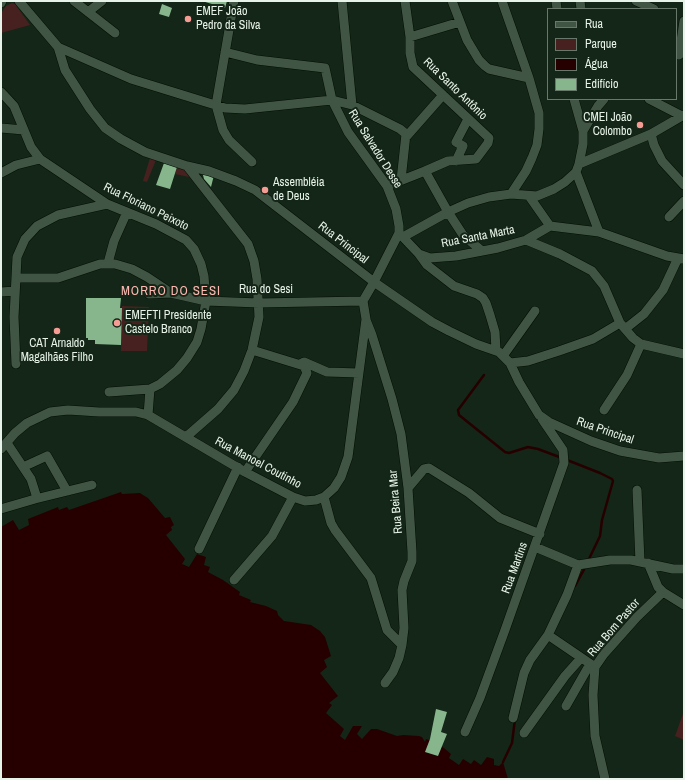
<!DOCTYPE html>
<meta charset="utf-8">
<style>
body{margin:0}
#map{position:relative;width:685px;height:780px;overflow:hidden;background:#142617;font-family:"Archivo Narrow",sans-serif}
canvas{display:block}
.frame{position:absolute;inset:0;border:2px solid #e7f3e8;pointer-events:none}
.legend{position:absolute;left:547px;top:8px;width:130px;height:92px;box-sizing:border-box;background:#142617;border:1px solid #68786b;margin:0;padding:5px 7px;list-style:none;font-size:12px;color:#e7f3e8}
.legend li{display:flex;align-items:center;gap:8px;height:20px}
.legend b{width:20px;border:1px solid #68786b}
</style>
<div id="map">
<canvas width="685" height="780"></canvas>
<div class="frame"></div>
<ul class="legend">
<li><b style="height:5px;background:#415544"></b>Rua</li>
<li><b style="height:11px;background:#46211f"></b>Parque</li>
<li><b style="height:11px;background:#260000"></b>Água</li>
<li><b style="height:11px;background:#87b68d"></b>Edifício</li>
</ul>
</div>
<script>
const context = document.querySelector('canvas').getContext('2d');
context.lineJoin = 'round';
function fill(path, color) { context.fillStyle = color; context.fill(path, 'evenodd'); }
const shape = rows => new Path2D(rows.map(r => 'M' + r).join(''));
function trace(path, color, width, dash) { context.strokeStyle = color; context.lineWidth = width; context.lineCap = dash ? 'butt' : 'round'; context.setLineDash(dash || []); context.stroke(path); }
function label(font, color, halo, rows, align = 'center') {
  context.font = font + ' "Archivo Narrow",sans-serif'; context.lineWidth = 4; context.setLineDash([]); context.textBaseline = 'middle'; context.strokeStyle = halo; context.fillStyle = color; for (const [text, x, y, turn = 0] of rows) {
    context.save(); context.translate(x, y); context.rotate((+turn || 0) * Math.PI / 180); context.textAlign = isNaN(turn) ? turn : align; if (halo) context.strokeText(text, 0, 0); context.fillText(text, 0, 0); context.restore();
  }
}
fill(shape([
 [12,3,15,4,30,25,1,33,1,13,6,6],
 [150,158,156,160,147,182,143,181],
 [177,167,187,171,189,177,175,174],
 [122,306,149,307,147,351,121,351],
 [684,711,684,740,675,736]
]), '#46211f');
fill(shape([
 [121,492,122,494,140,493,143,495,148,498,165,518,170,517,174,525,171,527,172,530,166,535,185,559,182,564,189,567,197,554,206,557,204,565,210,567,208,572,223,580,240,592,239,595,251,600,250,602,266,606,277,611,278,615,284,621,311,625,320,631,325,637,331,656,324,660,327,667,320,673,338,696,329,703,332,705,326,713,344,729,340,736,345,740,353,726,362,726,357,734,362,739,371,729,377,729,397,736,403,735,419,736,422,737,425,742,426,739,438,743,451,754,449,758,459,765,463,759,471,764,474,760,481,765,487,757,494,759,494,765,499,766,503,762,508,779,1,779,1,527,13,520,19,530,29,525,28,519,58,507,59,510,67,507,69,510]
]), '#260000');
trace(shape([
 [484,375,458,410,459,415,505,452,509,453,528,447,538,449,562,458],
 [567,460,600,473,612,479,613,481,602,520,600,536,588,561],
 [575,586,586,566],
 [503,762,512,743,515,719]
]), '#260000', 2.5);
fill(shape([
 [202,1,227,1,225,8],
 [162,4,172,8,169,17,159,14],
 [164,163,177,167,170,189,156,185],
 [202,171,214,175,211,187,204,179],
 [86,298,121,298,120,308,122,308,121,345,95,344,95,340,88,340,88,338,86,338],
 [436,709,447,712,441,732,447,734,438,756,425,752,430,739]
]), '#87b68d');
const minor = shape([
 [19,1,58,47,65,70,90,109,105,128,121,139,145,152,187,166,209,171,236,181,255,190,374,282,432,322,449,331,476,344,499,352,510,363,519,382,539,415,549,422,591,441,620,451,659,458,684,456],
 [74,1,115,33],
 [234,1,216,105,223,130,229,140,252,162],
 [342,1,352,105],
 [405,1,410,37,410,53,413,67,489,138,488,143,476,159,448,161,425,171,448,212,463,235,482,251],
 [452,1,467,40,479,60,485,66,489,69,529,78],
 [502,1,529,78,539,113,539,129,537,145,532,158,526,171,511,194],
 [556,1,557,9],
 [580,1,581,9],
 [636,1,654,9],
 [1,3,2,1],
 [88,12,102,1],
 [410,37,460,22],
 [58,47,131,79,225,108,245,109,332,100,352,105,400,129,406,134,401,180],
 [679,55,684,21],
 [1,92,14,106,31,147,40,159,107,204,156,224,186,240,194,249,201,264,204,276,206,301,201,329,197,342,187,358,177,370,160,384,150,389,109,392],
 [649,99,682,116],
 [1,128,24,130],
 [583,131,598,106,604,99],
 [651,134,654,145,662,161,684,185],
 [406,137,443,95],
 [456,161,463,146,456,142,468,119],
 [579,164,651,134,684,115],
 [576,172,599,232],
 [1,173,16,165,40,159],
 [387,186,425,171],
 [529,196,550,226],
 [669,217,684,201],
 [399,233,419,254,430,258,456,256,498,248,526,240,550,226,599,232,667,256,684,259],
 [403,237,448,212,468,203,489,197,511,194,537,196,554,189,565,182,576,172,579,164,583,144,583,131,574,99],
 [526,240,560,254,592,271,604,286,620,323,633,338,641,344,684,354],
 [419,254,427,265,454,286,477,294,483,298,486,303,490,315,495,332,496,350],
 [108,263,114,241,127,212],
 [16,278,58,278,100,264,115,264,132,269,147,277,171,293],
 [1,292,15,291],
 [149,294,171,293,206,301,259,303,363,301],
 [366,320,372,335,392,399,401,434,408,488,412,552,412,561,404,581,402,590,404,628,402,645,399,658,393,672,385,683],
 [625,329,644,314,663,290,678,258],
 [503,356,535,311],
 [510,363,528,361,559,351,593,339,620,323],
 [16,364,14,317,17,257,25,239,37,226,58,215,107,204],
 [300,364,304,362,327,372,359,373],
 [604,410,627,375,641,344],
 [148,415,150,389],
 [186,437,218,409,234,390,244,371,252,350,259,317,257,279,254,261,248,244,187,166],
 [7,443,31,479,37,498],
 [1,449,15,433,27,423,50,412,68,410,99,412,136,412,148,415,245,472,293,497,305,501,316,500,324,497,334,488,341,477,348,457,366,319,363,301,374,282,399,233,399,226,396,209,387,186,348,132,332,100,325,68,257,60,225,52],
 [23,467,47,456,67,491],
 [245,472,293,402,307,373,304,366,252,350],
 [408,488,424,469,429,468,469,493,500,518,540,534],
 [637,490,640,562],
 [324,497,331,523,335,530,371,578,387,630,402,645],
 [1,509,35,499,92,485],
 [535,547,578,565,610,560,631,560,673,569,684,569],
 [199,549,238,467],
 [648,563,658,587,663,592,684,605],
 [234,580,272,536,293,497],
 [548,635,595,667],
 [566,706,590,664],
 [513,718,524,673,530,660,548,635,567,595,578,565],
 [465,732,480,698,505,630,564,463,563,450,542,419],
 [524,733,565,676,581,658],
 [605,779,595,736,593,695,595,667,604,654,637,617,663,592]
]);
trace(minor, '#010f03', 10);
trace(minor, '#415544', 9);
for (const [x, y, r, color] of [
 [188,19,4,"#f59c94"],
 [640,125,4,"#f59c94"],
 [265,190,4,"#f59c94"],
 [117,323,4,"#f59c94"],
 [57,331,4,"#f59c94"]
]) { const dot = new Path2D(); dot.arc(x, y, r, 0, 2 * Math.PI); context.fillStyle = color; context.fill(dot); trace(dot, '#142617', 1.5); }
label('12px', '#e7f3e8', '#142617', [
 ["EMEF João",196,12],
 ["Pedro da Silva",196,26],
 ["CMEI João",632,118,"right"],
 ["Colombo",632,132,"right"],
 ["Assembléia",273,183],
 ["de Deus",273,197],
 ["EMEFTI Presidente",125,316],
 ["Castelo Branco",125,330],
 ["CAT Arnaldo",57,344,"center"],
 ["Magalhães Filho",57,358,"center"]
], 'left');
label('12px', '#e7f3e8', '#142617', [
 ["Rua Santo Antônio",455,89,44],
 ["Rua Salvador Desse",375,149,58],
 ["Rua Floriano Peixoto",146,207,26],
 ["Rua Santa Marta",478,237,-11],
 ["Rua Principal",343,243,38],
 ["Rua do Sesi",266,290],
 ["Rua Principal",605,431,19],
 ["Rua Manoel Coutinho",258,463,28],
 ["Rua Beira Mar",396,502,-95],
 ["Rua Martins",515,568,-70],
 ["Rua Bom Pastor",614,628,-49]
]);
context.letterSpacing = '1px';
label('13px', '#fdb9b2', '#142617', [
 ["MORRO DO SESI",171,292]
]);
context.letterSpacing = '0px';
</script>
